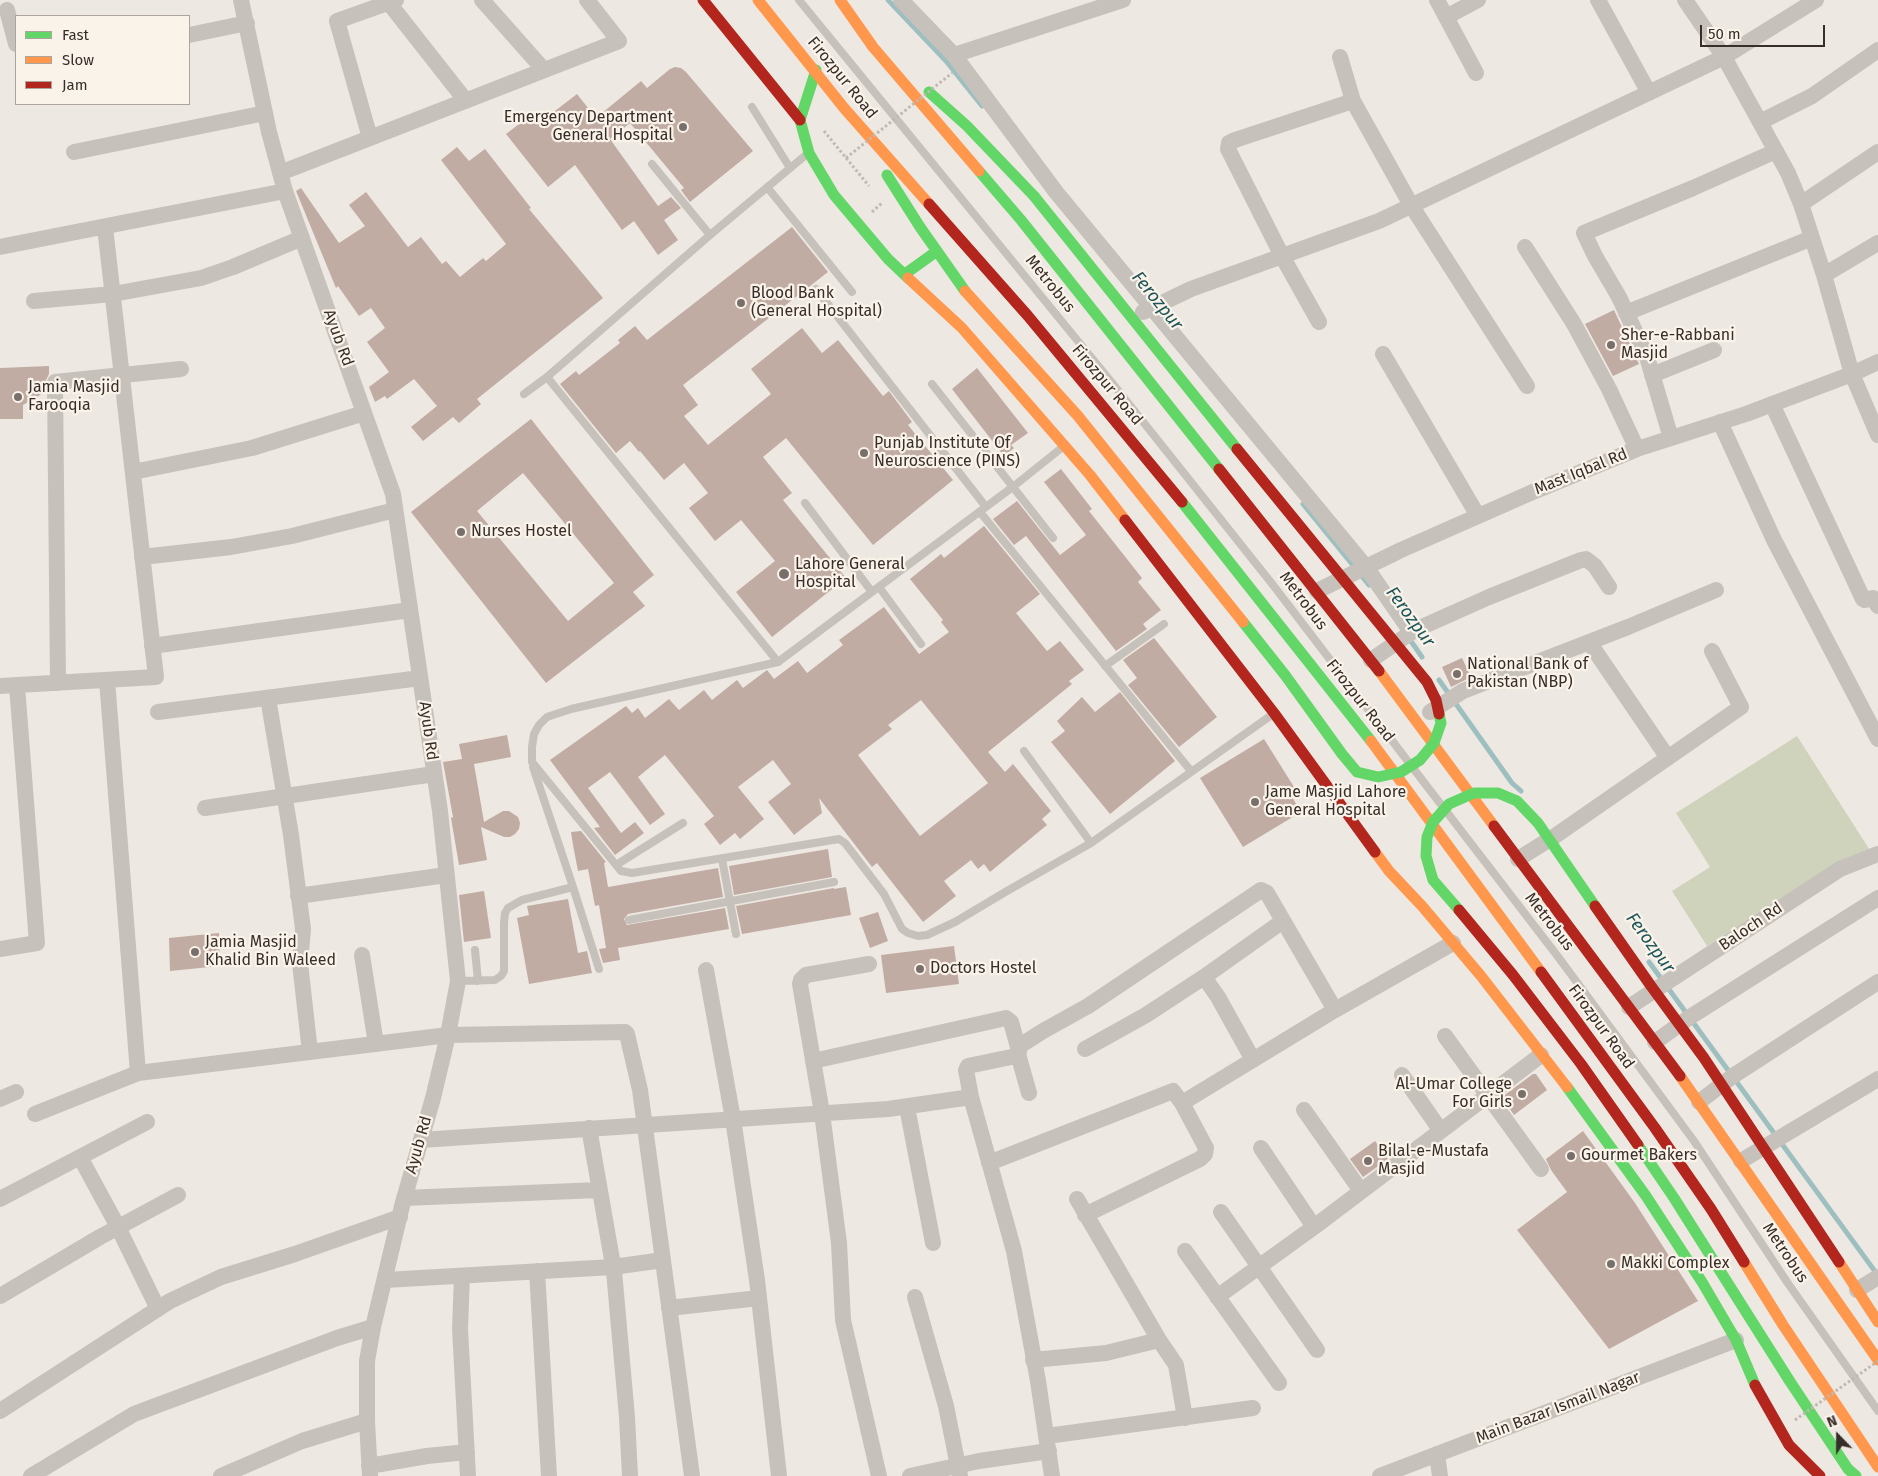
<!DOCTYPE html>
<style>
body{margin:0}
#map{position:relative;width:1878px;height:1476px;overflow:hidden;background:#eee8e2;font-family:"Fira Sans",sans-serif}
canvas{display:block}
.legend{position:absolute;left:15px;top:15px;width:175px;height:90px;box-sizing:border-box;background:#faf3ea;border:1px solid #aca49d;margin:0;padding:6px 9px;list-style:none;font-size:15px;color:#382e29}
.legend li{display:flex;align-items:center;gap:10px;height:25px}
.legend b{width:25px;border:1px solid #aca49d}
.north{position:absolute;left:1813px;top:1411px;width:50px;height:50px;-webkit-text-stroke:4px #faf3ea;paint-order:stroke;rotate:338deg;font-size:14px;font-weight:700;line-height:20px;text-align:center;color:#382e29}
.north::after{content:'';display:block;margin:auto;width:18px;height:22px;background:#382e29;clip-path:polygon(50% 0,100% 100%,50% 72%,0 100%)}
.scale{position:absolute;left:1700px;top:25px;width:125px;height:22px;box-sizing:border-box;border:2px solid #382e29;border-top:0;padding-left:6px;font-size:15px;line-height:18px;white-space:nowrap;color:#382e29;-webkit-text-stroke:4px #faf3ea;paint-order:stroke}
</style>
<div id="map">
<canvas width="1878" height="1476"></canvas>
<ul class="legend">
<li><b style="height:6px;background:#63d668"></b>Fast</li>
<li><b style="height:6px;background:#ff974d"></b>Slow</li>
<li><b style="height:6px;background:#b3261e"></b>Jam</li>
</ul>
<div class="north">N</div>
<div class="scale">50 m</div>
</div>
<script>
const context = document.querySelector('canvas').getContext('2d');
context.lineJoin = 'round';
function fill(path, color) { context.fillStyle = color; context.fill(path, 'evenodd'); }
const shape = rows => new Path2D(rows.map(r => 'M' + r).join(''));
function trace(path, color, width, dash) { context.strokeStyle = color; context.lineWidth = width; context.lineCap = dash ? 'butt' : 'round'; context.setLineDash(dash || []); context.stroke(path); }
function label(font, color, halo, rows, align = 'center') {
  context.font = font + ' "Fira Sans",sans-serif'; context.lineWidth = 4.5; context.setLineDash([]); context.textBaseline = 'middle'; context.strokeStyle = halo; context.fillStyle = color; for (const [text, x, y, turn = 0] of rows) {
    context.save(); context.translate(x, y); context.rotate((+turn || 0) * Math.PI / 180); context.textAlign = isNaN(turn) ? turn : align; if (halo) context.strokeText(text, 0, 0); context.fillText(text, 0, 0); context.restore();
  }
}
fill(shape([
 [1797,736,1871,852,1842,860,1707,946,1672,891,1710,867,1676,813]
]), '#cfd3bc');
trace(shape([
 [888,0,946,61,982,106],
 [1303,504,1369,585],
 [1408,637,1422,657],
 [1439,680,1512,783,1521,791],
 [1649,962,1877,1274]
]), '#9ebfbf', 5);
fill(shape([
 [675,67,681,68,686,72,753,151,690,202,681,190,684,188,630,123,610,139,658,206,671,197,681,208,664,220,678,240,658,255,634,221,622,230,575,165,548,187,506,134,531,115,538,124,577,94,596,118,641,81,647,88,670,69],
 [457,147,469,161,485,149,531,208,529,209,603,298,477,399,481,404,459,423,453,417,423,441,411,427,437,406,414,379,387,399,385,396,375,402,369,387,389,372,367,342,385,328,371,308,359,316,338,286,336,288,296,191,301,188,339,243,365,226,349,205,366,192,408,247,421,237,442,264,446,261,460,277,483,258,486,261,506,244,441,160],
 [792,227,828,272,683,385,698,405,684,416,708,445,771,394,751,369,802,328,822,353,838,340,883,396,889,391,912,422,908,425,953,480,873,545,786,438,763,457,792,493,783,500,846,578,772,637,736,592,775,561,741,520,715,541,689,508,708,493,684,463,664,480,640,451,639,452,630,441,616,453,560,384,576,371,579,375,620,343,618,340,635,326,647,340],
 [1614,310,1639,364,1613,376,1585,324],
 [49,366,49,374,45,382,45,392,23,405,23,419,0,419,0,368],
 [977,368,1028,433,1011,445,1014,448,1004,456,952,389],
 [531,419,654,575,633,592,645,606,546,683,411,512],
 [523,473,614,583,568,621,477,511],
 [1061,469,1092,509,1089,511,1142,578,1138,582,1161,610,1143,624,1147,629,1116,651,1026,536,1014,545,993,519,1017,501,1060,555,1086,535,1044,482],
 [984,526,1040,594,1016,613,1047,651,1060,641,1084,670,1069,681,1072,684,988,752,1005,772,1013,764,1051,811,1042,819,1047,825,990,872,984,864,978,869,971,860,944,881,956,896,923,922,877,863,872,867,819,798,822,813,794,835,768,802,791,784,773,760,738,787,764,819,740,839,735,833,720,845,704,824,714,816,665,755,638,777,665,814,650,825,610,772,588,788,621,833,635,822,644,833,615,855,594,828,600,827,550,760,626,706,632,713,638,708,645,718,669,699,679,710,704,690,712,700,737,680,743,688,767,670,774,679,798,661,807,673,843,645,839,640,884,607,919,654,949,632,941,622,943,620,910,579,941,554,944,558],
 [921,700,988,783,920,836,858,755,892,729,888,725],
 [1154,638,1217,717,1179,747,1128,685,1137,678,1123,660],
 [1462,658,1471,677,1451,687,1442,667],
 [1120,692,1175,761,1110,814,1051,742,1065,731,1057,721,1082,697,1095,712],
 [507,735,511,757,474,764,484,822,503,811,509,811,518,817,520,823,519,829,515,834,510,837,504,837,481,827,487,860,459,865,451,818,453,817,443,762,462,759,459,744],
 [1264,739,1294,787,1289,792,1301,812,1243,847,1200,778],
 [581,831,606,862,604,863,608,887,718,868,723,897,628,914,624,919,627,925,725,908,729,929,618,948,620,960,603,963,599,949,606,948,599,905,595,906,588,869,578,871,573,845,571,832],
 [828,849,832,877,734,895,729,866],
 [846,887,851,915,742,934,736,906,834,888,834,889],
 [484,891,491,938,464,942,459,895],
 [568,899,578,953,587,951,592,973,529,984,517,918,529,915,527,906],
 [878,912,888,941,870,948,859,918],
 [219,933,220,966,170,971,169,938],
 [954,946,959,984,886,993,881,955],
 [1533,1074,1536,1074,1547,1090,1514,1115,1502,1097],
 [1583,1131,1635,1203,1698,1301,1609,1349,1517,1230,1567,1192,1551,1170,1546,1159],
 [1375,1141,1388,1159,1363,1177,1350,1159]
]), '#c1aca4');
trace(shape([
 [824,131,869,186],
 [872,212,882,203]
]), '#c0b9b3', 3, [2.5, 2.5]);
trace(shape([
 [799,0,1113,384,1273,585,1426,785,1559,958,1694,1141,1787,1282,1878,1411],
 [752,107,790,168],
 [652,164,710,235],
 [767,187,852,292],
 [816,289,986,507],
 [547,377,778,662,1014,486,1064,446],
 [932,384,1053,538],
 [524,394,547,377,710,235,807,154],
 [805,503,872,592],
 [980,512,1191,771],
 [879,587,921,644],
 [778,662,571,709,547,717,539,725,534,734,532,747,532,762,621,871,632,873,839,839,845,843,884,894,902,929,908,933,918,936,927,935,955,922,1007,891,1091,843,1273,714],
 [1105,666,1164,624],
 [1024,751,1091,843],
 [722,859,736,934],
 [616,865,683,823],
 [573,887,599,969],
 [629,920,834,882],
 [475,950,478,981],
 [458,981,495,980,501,976,504,971,504,923,505,913,508,908,522,900,573,887,533,767]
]), '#c7c1bb', 8);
trace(shape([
 [241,0,269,132,285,191,393,494,440,811,458,981,448,1035,433,1098,402,1206,373,1327,367,1361,367,1421,370,1476],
 [482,0,544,70],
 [901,0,954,55,1056,192,1366,567,1411,632],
 [1437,0,1476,73],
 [1598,0,1649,93],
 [1685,0,1724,57,1788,173,1801,204,1824,275,1852,374,1878,435],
 [389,3,466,101],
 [7,10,16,44],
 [1446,17,1478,0],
 [189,35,247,23],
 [954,55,1123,0],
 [1340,57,1353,101,1411,205,1527,386],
 [1760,122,1812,96,1878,50],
 [370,138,337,21,396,0],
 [74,152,265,113],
 [280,173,619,41,587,0],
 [1801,204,1878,152],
 [0,247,285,191],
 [1525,247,1574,324,1609,389,1637,449],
 [1824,275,1878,243],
 [34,301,113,294,201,278,233,267,302,238],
 [1143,312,1191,289,1379,221,1724,57,1816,0],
 [1626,313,1812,238],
 [1319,322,1282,256,1228,149,1229,143,1235,140,1353,101],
 [1383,354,1478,516],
 [1652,375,1714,350],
 [1772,404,1863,599,1865,600,1873,598,1878,606],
 [1720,422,1774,540,1878,739],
 [1671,438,1647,357,1619,297,1595,256,1584,233,1693,188,1776,151],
 [133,472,252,448,364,413],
 [142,557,231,547,292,536,395,510],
 [1317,591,1401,550,1535,491,1637,449,1746,414,1852,374,1878,362],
 [1589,642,1668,758],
 [152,646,410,610],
 [1371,660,1415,630,1489,597,1581,560,1586,559,1595,566,1609,587],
 [107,680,138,1073,448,1035,625,1032,627,1034,640,1090,692,1476],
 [58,683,55,382,181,369],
 [0,686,156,677,105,227],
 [268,698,291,835,303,929,300,963,310,1052],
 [158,712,420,678],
 [1430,712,1463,691,1628,627,1716,590],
 [205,808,434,774],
 [1518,859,1555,836,1741,707,1712,651],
 [298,896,446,875],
 [0,949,37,943,17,686],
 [362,955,376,1044],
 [869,964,806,975,801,980,800,984,822,1113,839,1243,843,1320,879,1476],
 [706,970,733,1119,757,1280,779,1476],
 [1204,977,1218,997,1253,1060],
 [1629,1007,1840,869,1878,854],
 [1445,1036,1541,1169],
 [1655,1042,1690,1017,1878,898],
 [1085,1049,1146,1015,1204,977,1283,921],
 [1018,1054,1029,1093],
 [813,1061,1006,1018,1011,1022,1018,1047,1043,1031,1088,1006,1261,890,1267,893,1335,1010],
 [1402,1075,1441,1131],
 [971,1097,1014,1251,1038,1381,1052,1476],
 [0,1099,16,1092],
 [1699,1102,1733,1076,1878,982],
 [1182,1103,1335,1010,1453,943],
 [907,1107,933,1243],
 [1304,1110,1361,1191],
 [35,1114,138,1073],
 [589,1128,614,1271,627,1417,630,1476],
 [421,1140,888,1109,971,1097,966,1070,968,1066,1016,1056,1019,1052,1018,1047],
 [1261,1148,1314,1227],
 [80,1157,118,1227,158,1309],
 [1741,1161,1878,1079],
 [989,1163,1173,1091,1182,1103,1206,1148,1205,1154,1200,1159,1085,1215],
 [404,1198,599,1190],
 [0,1199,147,1122],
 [1077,1199,1159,1340,1176,1365,1185,1418],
 [1221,1212,1317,1350],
 [1185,1251,1279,1383],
 [537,1271,549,1476],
 [462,1276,460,1329,468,1476],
 [385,1280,613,1267,663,1260],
 [1857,1290,1878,1277],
 [0,1296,100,1237,178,1195],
 [915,1297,946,1406,960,1476],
 [1217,1297,1314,1227,1541,1055],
 [669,1308,759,1298],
 [1033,1360,1106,1353,1159,1340],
 [0,1411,170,1301,221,1277,295,1254,400,1217],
 [1047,1436,1253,1408],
 [1437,1454,1440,1476],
 [369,1466,427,1456,467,1452],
 [31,1476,134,1414,337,1338,373,1327],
 [221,1476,302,1441,367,1421],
 [910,1476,979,1461,1049,1451],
 [1380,1476,1736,1340]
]), '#c7c1bb', 16);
trace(shape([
 [816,70,800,120,809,153,834,195,888,259,908,278],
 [929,92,967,126,1034,196],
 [979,171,1021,220,1219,469],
 [887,175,920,227,965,291],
 [905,274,937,251],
 [1182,502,1371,741],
 [1567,1087,1646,1196,1702,1282,1736,1340,1755,1385],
 [1789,1380,1848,1469,1856,1476]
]), '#63d668', 11);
trace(shape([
 [758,0,844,108,929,204],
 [840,0,873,47,979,171],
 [908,278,962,328,1090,475,1125,520],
 [1379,671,1494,826],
 [1371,741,1541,972],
 [1375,852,1389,871,1422,906,1481,976,1567,1087],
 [1680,1076,1878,1360],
 [1744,1262,1783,1325,1878,1467],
 [1839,1262,1878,1322]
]), '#ff974d', 11);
trace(shape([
 [703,0,800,120],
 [929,204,1028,316,1182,502],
 [1219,469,1379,671],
 [1125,520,1274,713,1375,852],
 [1494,826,1680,1076],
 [1541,972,1655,1128,1711,1209,1744,1262],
 [1755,1385,1789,1445,1820,1476]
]), '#b3261e', 11);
trace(shape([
 [846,158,952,73],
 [1795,1420,1878,1361]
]), '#c0b9b3', 3, [2.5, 2.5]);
trace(shape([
 [1034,196,1237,449],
 [1243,622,1285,675,1342,754,1357,772,1378,777,1401,772,1420,760,1434,743,1441,723,1439,714],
 [1459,910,1433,880,1426,856,1427,837,1433,822,1449,804,1474,793,1498,793,1517,801,1538,823,1595,906],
 [1638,1145,1674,1198,1789,1380]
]), '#63d668', 11);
trace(shape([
 [965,291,1078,416,1243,622]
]), '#ff974d', 11);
trace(shape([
 [1237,449,1427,682,1436,700,1439,714],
 [1595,906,1651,986,1704,1058,1839,1262],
 [1459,910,1513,975,1581,1064,1638,1145]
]), '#b3261e', 11);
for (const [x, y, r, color] of [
 [683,127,5,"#786f6a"],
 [741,303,5,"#786f6a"],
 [1611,345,5,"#786f6a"],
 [18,397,5,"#786f6a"],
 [864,453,5,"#786f6a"],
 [461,532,5,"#786f6a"],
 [784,574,6,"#786f6a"],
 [1457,674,5,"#786f6a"],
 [1255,802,5,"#786f6a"],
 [195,952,5,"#786f6a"],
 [920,969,5,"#786f6a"],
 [1522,1094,5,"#786f6a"],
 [1571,1156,5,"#786f6a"],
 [1368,1161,5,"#786f6a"],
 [1611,1264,5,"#786f6a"]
]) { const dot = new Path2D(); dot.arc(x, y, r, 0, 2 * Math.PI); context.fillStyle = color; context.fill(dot); trace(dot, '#faf3ea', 2); }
label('16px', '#382e29', '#faf3ea', [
 ["Firozpur Road",842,78,51],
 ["Metrobus",1050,284,51],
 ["Ayub Rd",338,338,70],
 ["Firozpur Road",1107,385,50],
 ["Mast Iqbal Rd",1581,472,-22],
 ["Metrobus",1303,601,53],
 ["Firozpur Road",1360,701,52],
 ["Ayub Rd",428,731,82],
 ["Metrobus",1549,922,52],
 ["Baloch Rd",1751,927,-34],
 ["Firozpur Road",1601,1027,54],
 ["Ayub Rd",419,1145,-74],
 ["Metrobus",1785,1253,56],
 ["Main Bazar Ismail Nagar",1558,1408,-21]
]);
label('16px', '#382e29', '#faf3ea', [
 ["Emergency Department",673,118,"right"],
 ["General Hospital",673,136,"right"],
 ["Blood Bank",751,294],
 ["(General Hospital)",751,312],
 ["Sher-e-Rabbani",1621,336],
 ["Masjid",1621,354],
 ["Jamia Masjid",28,388],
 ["Farooqia",28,406],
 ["Punjab Institute Of",874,444],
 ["Neuroscience (PINS)",874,462],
 ["Nurses Hostel",471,532],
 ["Lahore General",795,565],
 ["Hospital",795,583],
 ["National Bank of",1467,665],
 ["Pakistan (NBP)",1467,683],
 ["Jame Masjid Lahore",1265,793],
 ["General Hospital",1265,811],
 ["Jamia Masjid",205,943],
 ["Khalid Bin Waleed",205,961],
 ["Doctors Hostel",930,969],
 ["Al-Umar College",1512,1085,"right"],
 ["For Girls",1512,1103,"right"],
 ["Bilal-e-Mustafa",1378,1152],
 ["Masjid",1378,1170],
 ["Gourmet Bakers",1581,1156],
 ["Makki Complex",1621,1264]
], 'left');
label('italic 18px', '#1e565a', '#faf3ea', [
 ["Ferozpur",1157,301,51],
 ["Ferozpur",1410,617,54],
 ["Ferozpur",1650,943,54]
]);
</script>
